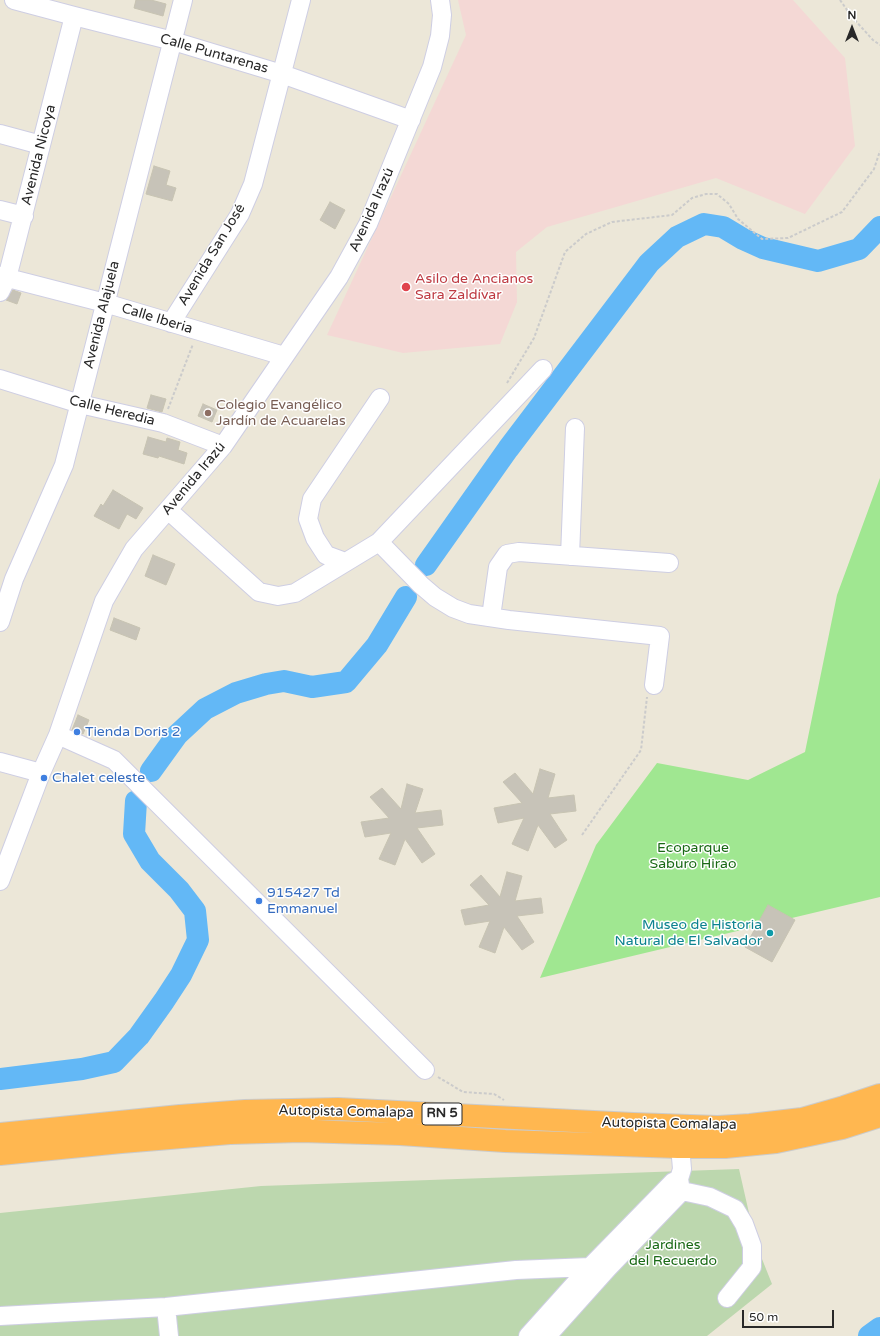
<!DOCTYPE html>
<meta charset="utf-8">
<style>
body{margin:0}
#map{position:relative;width:880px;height:1336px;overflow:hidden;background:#ece7d8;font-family:"Varela Round",sans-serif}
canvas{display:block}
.north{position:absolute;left:832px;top:8px;width:40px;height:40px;-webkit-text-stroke:3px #fff;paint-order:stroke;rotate:0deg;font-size:11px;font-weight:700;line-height:16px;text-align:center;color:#282828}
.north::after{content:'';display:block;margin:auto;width:14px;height:18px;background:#282828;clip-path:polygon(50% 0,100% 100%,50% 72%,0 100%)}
.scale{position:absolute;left:742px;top:1310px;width:92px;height:18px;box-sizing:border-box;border:2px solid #282828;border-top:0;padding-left:5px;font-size:12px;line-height:14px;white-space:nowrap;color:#282828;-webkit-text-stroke:3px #fff;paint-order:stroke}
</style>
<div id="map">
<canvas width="880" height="1336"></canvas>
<div class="north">N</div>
<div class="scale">50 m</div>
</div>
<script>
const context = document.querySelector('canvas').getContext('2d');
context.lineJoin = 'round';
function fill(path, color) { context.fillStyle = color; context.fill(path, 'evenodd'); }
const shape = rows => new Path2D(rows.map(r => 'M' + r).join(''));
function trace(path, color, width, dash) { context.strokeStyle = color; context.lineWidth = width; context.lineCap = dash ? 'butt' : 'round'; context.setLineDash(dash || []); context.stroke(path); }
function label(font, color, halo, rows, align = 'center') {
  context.font = font + ' "Varela Round",sans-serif'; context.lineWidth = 3; context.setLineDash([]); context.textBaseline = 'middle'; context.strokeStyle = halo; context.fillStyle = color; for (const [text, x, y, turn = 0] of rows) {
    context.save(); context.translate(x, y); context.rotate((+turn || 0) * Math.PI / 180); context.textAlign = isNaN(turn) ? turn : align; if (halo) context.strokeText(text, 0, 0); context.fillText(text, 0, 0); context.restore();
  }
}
fill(shape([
 [458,0,793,0,845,58,855,146,805,214,716,178,547,227,516,252,517,302,500,344,403,353,327,335,466,35]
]), '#f4d8d5');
fill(shape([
 [880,478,880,897,540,978,596,845,657,763,748,780,805,752,837,595]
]), '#a0e791');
fill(shape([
 [739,1169,754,1235,760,1254,772,1284,707,1336,0,1336,0,1213,261,1186]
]), '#bcd7ae');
trace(shape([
 [426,565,508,449,649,263,677,237,704,224,723,227,743,239,763,248,818,261,859,249,880,227],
 [151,771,177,735,205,709,236,693,266,684,284,681,312,687,346,682,377,645,406,597],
 [0,1079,82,1069,114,1062,139,1036,164,1001,181,975,198,940,195,911,179,890,150,861,134,834,136,801],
 [869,1336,880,1328]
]), '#63b8f6', 22);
const building = shape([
 [136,0,151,0,166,4,163,16,134,8,136,0],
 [154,166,170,171,166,185,176,188,172,201,146,194,154,166],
 [330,202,345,210,335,229,320,220,330,202],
 [13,290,21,293,17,304,6,300,13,290],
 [151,395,166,399,162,412,147,408,151,395],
 [203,404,217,410,212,422,198,416,203,404],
 [148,437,166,442,167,438,180,442,178,450,187,453,184,464,159,456,158,458,143,454,148,437],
 [113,490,143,508,136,519,127,514,119,529,94,516,101,504,103,506,113,490],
 [153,555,175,564,166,585,145,576,153,555],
 [114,618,140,628,136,640,110,630,114,618],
 [78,715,89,720,83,734,72,730,78,715],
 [540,769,555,774,548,798,574,795,576,811,550,814,567,840,555,848,538,825,528,851,512,844,524,818,498,823,494,808,522,803,503,782,515,773,533,794,540,769],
 [407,784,423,789,415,813,441,810,443,825,417,828,435,854,422,863,405,839,395,865,379,859,391,833,365,837,361,822,389,818,370,797,382,788,401,809,407,784],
 [507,872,522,876,515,901,541,898,543,913,517,916,534,942,522,950,504,927,495,953,479,947,490,921,465,925,461,910,489,905,470,885,481,875,500,897,507,872],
 [768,905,795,920,772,962,745,947,768,905]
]);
fill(building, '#c7c3b8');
trace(building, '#c7c3b2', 1);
const minor = shape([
 [14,0,74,16,173,41,282,74,411,120],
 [0,134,41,145],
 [0,210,24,216],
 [0,276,105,303,284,356],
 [0,292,7,278,74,16],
 [171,323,240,214,253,184,301,0],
 [0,379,80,404,163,423,223,446],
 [168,510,259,592,278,596,295,593,379,542,543,369],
 [379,542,421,585,435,597,453,608,469,614,509,620,660,636,654,685],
 [570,556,575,428],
 [345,562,326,555,315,538,308,519,312,499,380,398],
 [491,617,498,567,507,554,519,552,669,563],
 [0,622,14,579,64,465,183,0],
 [58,735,114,760,425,1070],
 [0,762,41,773],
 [0,881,41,773,58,735,104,601,134,549,223,446,339,277,368,224,432,67,440,36,442,15,440,0],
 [678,1147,681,1157,682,1169,679,1179,681,1191],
 [682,1191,710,1197,735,1209,744,1224,752,1246,752,1267,727,1298],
 [166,1307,169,1336],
 [0,1316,166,1307,516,1270,590,1267,608,1268],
 [528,1336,590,1267,673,1182,679,1179],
 [547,1336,608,1268,682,1191]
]);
const highway = shape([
 [0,1134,180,1116,245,1111,338,1109,633,1124,718,1127,750,1125,802,1119,844,1107,880,1095],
 [0,1154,121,1142,230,1133,301,1131,400,1134,505,1141,678,1147,725,1147,776,1142,842,1128,880,1116]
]);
trace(minor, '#cecee3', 20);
trace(highway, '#cbcbcb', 24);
trace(shape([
 [840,0,852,17,873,40,880,45],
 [507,383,534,338,565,252,586,234,612,222,672,215,692,198,706,194,717,194,729,204,738,219,762,239,788,238,842,212,874,169,880,151],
 [168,409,193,344],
 [582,835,641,750,647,697],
 [438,1077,463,1092,494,1094,504,1100]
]), '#cbcbcb', 2, [3, 2]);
trace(minor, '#fff', 18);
trace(highway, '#ffb750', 22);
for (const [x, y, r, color] of [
 [406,287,5,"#e0444e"],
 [208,413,4,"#8d6e63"],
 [77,732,4,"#3f7fe0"],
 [44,778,4,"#3f7fe0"],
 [259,901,4,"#3f7fe0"],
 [770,933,4,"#0f9aa8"]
]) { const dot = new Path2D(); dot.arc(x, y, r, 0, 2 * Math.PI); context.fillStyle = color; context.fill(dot); trace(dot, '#fff', 1.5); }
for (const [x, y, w] of [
 [442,1114,40]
]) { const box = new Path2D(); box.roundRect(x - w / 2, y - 11, w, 22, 3); context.fillStyle = '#fff'; context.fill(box); trace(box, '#282828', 1); }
label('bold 13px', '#282828', null, [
 ["RN 5",442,1114]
]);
label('14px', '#282828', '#fff', [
 ["Calle Puntarenas",214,54,16],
 ["Avenida Nicoya",39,155,-76],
 ["Avenida Irazú",372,210,-66],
 ["Avenida San José",212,255,-59],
 ["Avenida Alajuela",102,315,-76],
 ["Calle Iberia",157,319,17],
 ["Calle Heredia",112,411,14],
 ["Avenida Irazú",194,479,-50],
 ["Autopista Comalapa",346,1112,1],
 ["Autopista Comalapa",669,1124,1]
]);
label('14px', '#be3a42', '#fff', [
 ["Asilo de Ancianos",415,279],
 ["Sara Zaldívar",415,295]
], 'left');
label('14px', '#785e54', '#fff', [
 ["Colegio Evangélico",216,405],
 ["Jardín de Acuarelas",216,421]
], 'left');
label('14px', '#366cbe', '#fff', [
 ["Tienda Doris 2",85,732],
 ["Chalet celeste",52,778],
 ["915427 Td",267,893],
 ["Emmanuel",267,909]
], 'left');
label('14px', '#196915', '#fff', [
 ["Ecoparque",693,848],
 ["Saburo Hirao",693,864],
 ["Jardines",673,1245],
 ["del Recuerdo",673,1261]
]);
label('14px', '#0d838f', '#fff', [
 ["Museo de Historia",762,925],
 ["Natural de El Salvador",762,941]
], 'right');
</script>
